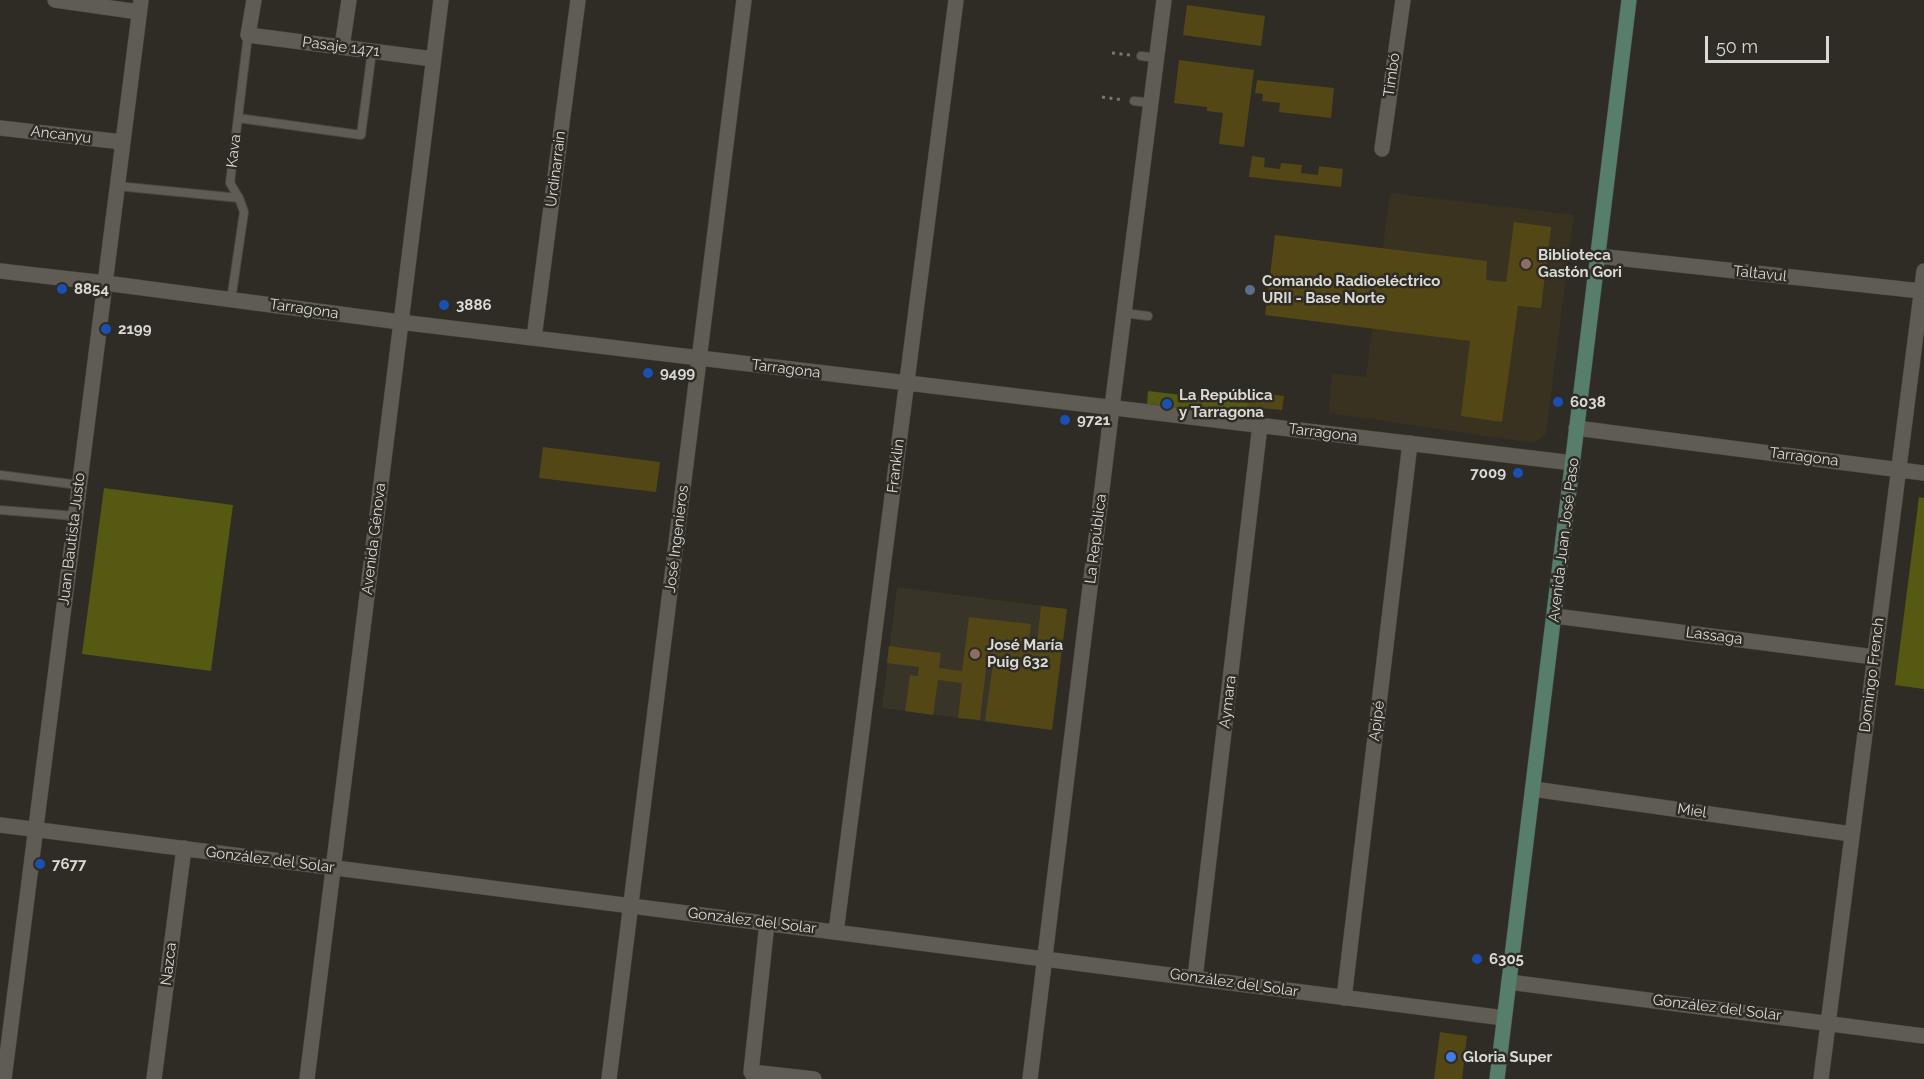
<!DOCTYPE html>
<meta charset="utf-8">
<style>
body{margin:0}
#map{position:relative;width:1924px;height:1079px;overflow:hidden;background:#2e2c24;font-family:Raleway,sans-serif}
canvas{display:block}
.scale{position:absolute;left:1705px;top:36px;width:124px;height:27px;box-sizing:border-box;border:3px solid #dad9d4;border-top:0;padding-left:8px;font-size:18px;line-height:21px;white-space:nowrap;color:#dad9d4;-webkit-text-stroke:4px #2e2c24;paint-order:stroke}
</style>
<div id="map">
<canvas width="1924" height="1079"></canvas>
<div class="scale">50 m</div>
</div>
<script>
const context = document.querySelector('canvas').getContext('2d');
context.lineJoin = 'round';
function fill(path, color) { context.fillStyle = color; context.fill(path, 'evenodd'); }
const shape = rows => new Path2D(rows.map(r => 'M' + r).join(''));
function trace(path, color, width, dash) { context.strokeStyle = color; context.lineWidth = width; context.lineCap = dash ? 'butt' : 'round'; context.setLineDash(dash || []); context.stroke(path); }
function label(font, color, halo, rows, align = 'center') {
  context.font = font + ' Raleway,sans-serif'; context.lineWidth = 5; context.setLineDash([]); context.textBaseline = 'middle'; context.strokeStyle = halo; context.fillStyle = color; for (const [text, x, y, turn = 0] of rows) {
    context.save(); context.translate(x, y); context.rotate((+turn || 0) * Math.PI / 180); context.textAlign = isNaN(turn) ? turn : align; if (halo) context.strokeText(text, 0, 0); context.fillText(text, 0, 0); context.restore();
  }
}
fill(shape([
 [1390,193,1574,215,1546,434,1534,443,1329,413,1332,373,1366,377]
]), '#393221');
fill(shape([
 [897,587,1067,609,1052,730,882,708]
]), '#383427');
fill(shape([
 [1148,391,1250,403,1248,416,1147,404],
 [104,488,233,505,211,671,82,654],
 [1919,497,1924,498,1924,689,1895,685]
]), '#565911');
fill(shape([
 [1187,5,1265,16,1261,46,1183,35],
 [1179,60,1254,70,1244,147,1219,144,1223,113,1207,111,1207,107,1174,103],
 [1257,80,1334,88,1331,118,1279,112,1280,103,1262,101,1263,94,1255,93],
 [1252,156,1265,158,1264,167,1280,169,1281,163,1302,165,1301,173,1318,175,1319,166,1343,169,1341,187,1249,177],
 [1514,222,1551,227,1541,308,1518,306,1502,422,1461,416,1470,341,1265,315,1275,235,1487,261,1486,280,1506,282],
 [1251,392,1284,396,1282,410,1249,407],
 [543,447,660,462,656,492,539,478],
 [1041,606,1067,609,1052,730,985,721,993,663,987,662,980,720,958,718,962,683,938,680,933,715,905,711,910,675,918,676,919,667,887,663,889,646,941,653,939,668,962,671,969,617,1031,624,1029,640,1037,641],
 [1440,1032,1467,1036,1462,1079,1434,1079]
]), '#534716');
const lane = shape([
 [1141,56,1157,58],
 [1134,101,1151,103],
 [238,118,361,135,372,51],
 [117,186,239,198],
 [231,300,244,212,239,198,230,183,248,35],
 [1124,313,1148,316],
 [0,475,79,485],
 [0,510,75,516]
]);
const street = shape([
 [55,0,139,12],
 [254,0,248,35,433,59],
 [342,47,349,0],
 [0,128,122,142],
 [1382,149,1403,0],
 [1598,256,1921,291],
 [0,271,105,283,400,322,1573,463],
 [534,338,578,0],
 [1576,428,1924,473],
 [1555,616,1874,657],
 [1533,789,1851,834],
 [0,825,1504,1018],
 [767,923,751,1072,814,1079],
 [836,932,956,0],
 [1195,978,1260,425],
 [1509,982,1924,1036],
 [1344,998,1410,443],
 [4,1079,141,0],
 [154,1079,184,848],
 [307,1079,441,0],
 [609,1079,744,0],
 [1030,1079,1112,407,1164,0],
 [1821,1079,1924,271]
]);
const secondary = shape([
 [1497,1079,1629,0]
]);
trace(lane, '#494741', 10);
trace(street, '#494741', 16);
trace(secondary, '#494741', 16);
trace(shape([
 [1112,53,1130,55],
 [1102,97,1123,100]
]), '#797871', 3, [3, 4.5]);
trace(lane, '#5e5c53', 8);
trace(street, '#5e5c53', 15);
trace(secondary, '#567e6a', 15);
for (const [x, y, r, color] of [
 [1526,264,6,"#8d6e63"],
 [62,289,6,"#1a4fb4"],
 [1250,290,6,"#5c6f8a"],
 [444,305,6,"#1a4fb4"],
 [106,329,6,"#1a4fb4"],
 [648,373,6,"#1a4fb4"],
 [1558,402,6,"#1a4fb4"],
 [1167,404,6,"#1a4fb4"],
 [1065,420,6,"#1a4fb4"],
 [1518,473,6,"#1a4fb4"],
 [975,654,6,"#8d6e63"],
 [40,864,6,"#1a4fb4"],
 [1477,959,6,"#1a4fb4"],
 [1451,1057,6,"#3f7fe0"]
]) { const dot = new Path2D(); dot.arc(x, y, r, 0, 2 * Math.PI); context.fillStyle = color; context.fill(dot); trace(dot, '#2e2c24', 2); }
label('15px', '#dad9d4', '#2e2c24', [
 ["Pasaje 1471",341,47,7],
 ["Timbó",1392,75,-82],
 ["Ancanyu",61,135,7],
 ["Kava",234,151,-83],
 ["Urdinarrain",556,169,-83],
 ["Taltavul",1760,274,6],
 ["Tarragona",304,309,8],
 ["Tarragona",786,369,7],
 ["Tarragona",1323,433,7],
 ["Tarragona",1804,457,7],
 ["Franklin",896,466,-83],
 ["Juan Bautista Justo",72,539,-83],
 ["Avenida Génova",374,539,-83],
 ["José Ingenieros",677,539,-83],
 ["La República",1096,539,-83],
 ["Avenida Juan José Paso",1564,540,-83],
 ["Lassaga",1714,636,7],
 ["Domingo French",1872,675,-83],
 ["Aymara",1228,702,-83],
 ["Apipé",1377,721,-83],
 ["Miel",1692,811,8],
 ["González del Solar",270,860,7],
 ["González del Solar",752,921,7],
 ["Nazca",169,964,-83],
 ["González del Solar",1234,983,8],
 ["González del Solar",1717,1008,7]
]);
label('bold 15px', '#dad9d4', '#2e2c24', [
 ["Biblioteca",1538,255],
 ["Gastón Gori",1538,272],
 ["Comando Radioeléctrico",1262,281],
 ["URII - Base Norte",1262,298],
 ["8854",74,289],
 ["3886",456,305],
 ["2199",118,329],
 ["9499",660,373],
 ["La República",1179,395],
 ["y Tarragona",1179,412],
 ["6038",1570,402],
 ["9721",1077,420],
 ["7009",1506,473,"right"],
 ["José María",987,645],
 ["Puig 632",987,662],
 ["7677",52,864],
 ["6305",1489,959],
 ["Gloria Super",1463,1057]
], 'left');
</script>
